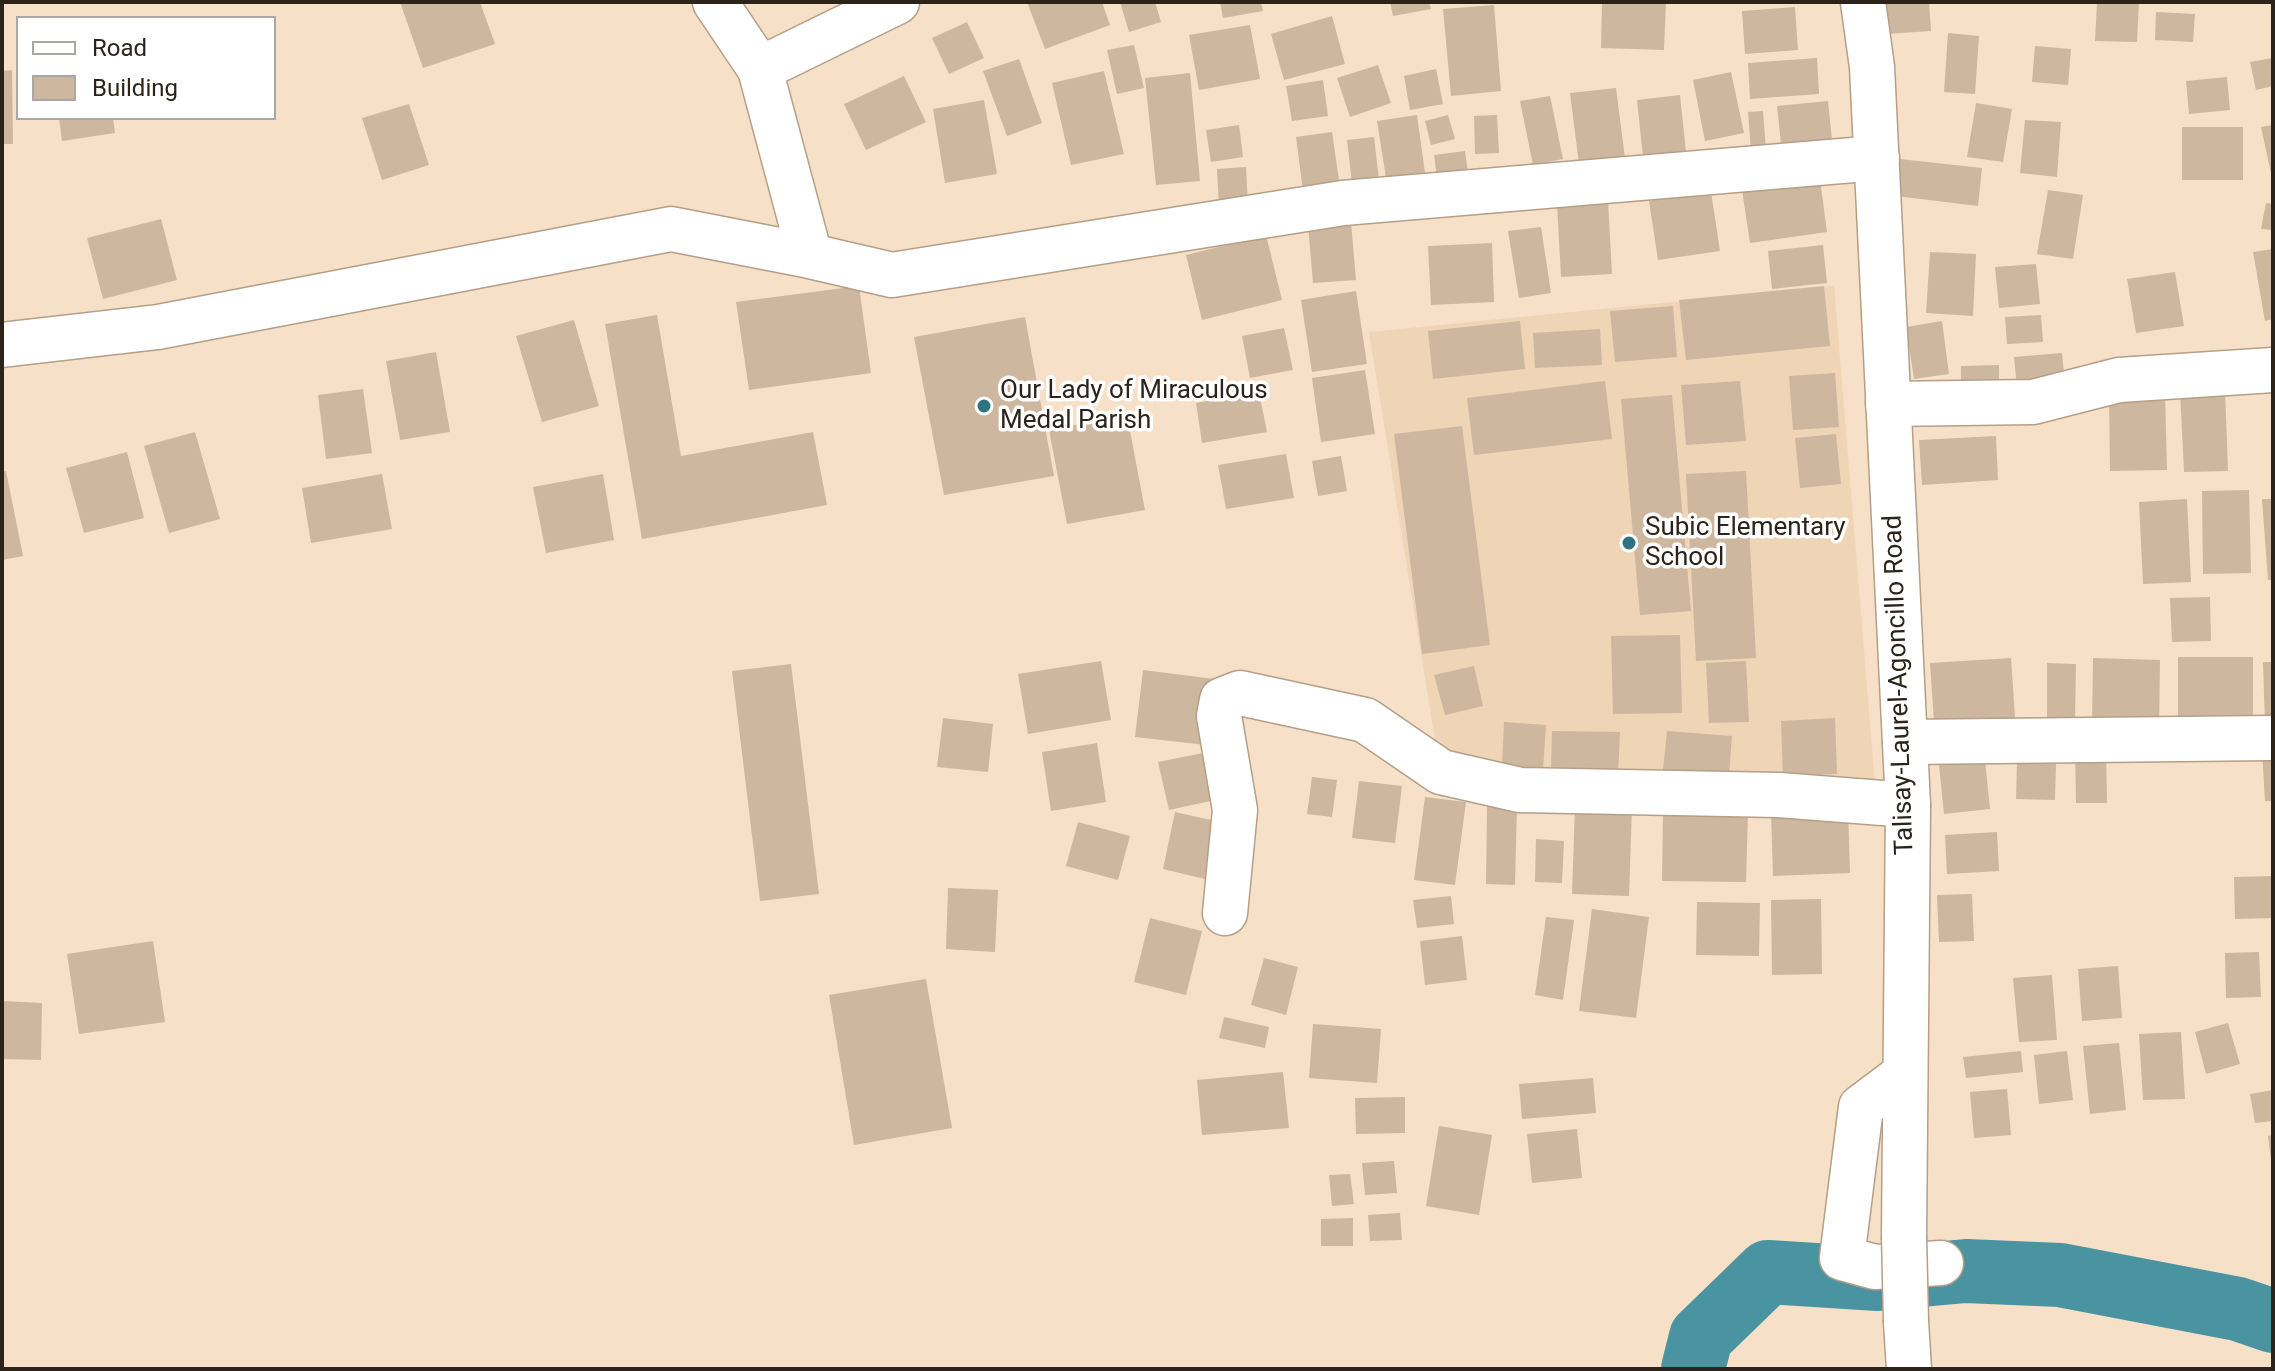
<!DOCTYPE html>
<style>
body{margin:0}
#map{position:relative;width:2275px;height:1371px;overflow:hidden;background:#f6e0c7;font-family:Roboto,sans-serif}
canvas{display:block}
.frame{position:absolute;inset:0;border:4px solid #2c241b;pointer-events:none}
.legend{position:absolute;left:16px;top:16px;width:260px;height:104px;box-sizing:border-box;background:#fff;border:2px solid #aba7a4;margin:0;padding:10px 14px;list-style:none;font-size:24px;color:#2c241b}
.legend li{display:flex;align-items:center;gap:16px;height:40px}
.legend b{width:40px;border:2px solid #aba7a4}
</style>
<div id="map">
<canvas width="2275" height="1371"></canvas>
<div class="frame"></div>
<ul class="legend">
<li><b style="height:10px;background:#fff"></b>Road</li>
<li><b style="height:22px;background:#cdb79f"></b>Building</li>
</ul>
</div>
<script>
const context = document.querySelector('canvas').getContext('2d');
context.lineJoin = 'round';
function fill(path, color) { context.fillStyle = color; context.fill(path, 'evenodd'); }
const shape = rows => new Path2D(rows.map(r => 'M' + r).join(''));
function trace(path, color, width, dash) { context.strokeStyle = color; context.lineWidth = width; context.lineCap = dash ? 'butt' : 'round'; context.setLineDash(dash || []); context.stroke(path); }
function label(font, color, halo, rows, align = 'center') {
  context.font = font + ' Roboto,sans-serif'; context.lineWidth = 7; context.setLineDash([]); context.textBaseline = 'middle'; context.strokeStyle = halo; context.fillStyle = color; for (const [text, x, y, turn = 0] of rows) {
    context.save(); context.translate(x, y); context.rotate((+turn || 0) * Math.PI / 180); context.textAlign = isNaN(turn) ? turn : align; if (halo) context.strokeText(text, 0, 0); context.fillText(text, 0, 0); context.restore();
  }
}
fill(shape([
 [1834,286,1875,783,1493,777,1437,753,1369,332]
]), '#efd4b6');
trace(shape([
 [1693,1369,1701,1337,1768,1272,1878,1279,1966,1271,2060,1275,2238,1309,2273,1321]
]), '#4a93a0', 64);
fill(shape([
 [400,2,480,2,495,44,423,68],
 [1027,2,1102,2,1110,25,1045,49],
 [1120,2,1155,2,1161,22,1129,32],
 [1220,2,1261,2,1263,11,1223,18],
 [1390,2,1429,2,1431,9,1393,16],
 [1602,2,1666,2,1664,50,1601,48],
 [1884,2,1929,2,1931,31,1886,34],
 [2097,2,2139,2,2137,42,2095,41],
 [1494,5,1501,91,1451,96,1443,9],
 [1795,7,1798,50,1745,54,1742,11],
 [2156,12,2195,14,2193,42,2155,40],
 [1332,16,1345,64,1284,80,1271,34],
 [967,22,984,58,949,74,932,38],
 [1250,25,1260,79,1199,90,1189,35],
 [1948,33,1979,36,1975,94,1944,92],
 [1134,45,1144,88,1117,94,1107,50],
 [2035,46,2071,49,2068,85,2032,82],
 [1817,58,1819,94,1750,99,1748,63],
 [2272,58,2273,86,2256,90,2250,62],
 [1019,59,1042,123,1007,136,983,71],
 [1378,65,1391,103,1350,117,1337,78],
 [1436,69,1443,104,1410,110,1404,76],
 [12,70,13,144,2,144,2,71],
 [1104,71,1124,154,1071,165,1052,83],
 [1731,72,1744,133,1705,141,1693,80],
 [1190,73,1200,181,1156,185,1145,78],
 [904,76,926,122,866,150,844,104],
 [2227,77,2230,110,2189,114,2186,81],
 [1323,80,1328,116,1292,121,1286,86],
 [1616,88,1625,158,1579,164,1570,93],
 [1680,95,1686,152,1643,157,1637,100],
 [1550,96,1563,159,1533,165,1520,101],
 [984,100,997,174,945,183,933,109],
 [1828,101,1832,140,1781,144,1777,106],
 [1976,103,2012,109,2003,162,1967,157],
 [409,104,429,165,382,180,362,118],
 [1763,111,1766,150,1751,151,1748,112],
 [1417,115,1425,173,1386,178,1377,121],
 [1448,115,1455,139,1431,145,1425,121],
 [1497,115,1499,153,1475,154,1474,116],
 [59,118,113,118,115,133,62,141],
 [2025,120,2061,122,2057,177,2020,173],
 [1239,125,1243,157,1211,162,1206,130],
 [2273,125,2273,178,2272,178,2261,127],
 [2182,127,2243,127,2243,180,2182,180],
 [1332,132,1341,194,1304,199,1296,137],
 [1374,137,1380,189,1353,192,1347,140],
 [1465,151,1468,173,1437,178,1434,155],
 [1900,159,1982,168,1978,206,1896,196],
 [1246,167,1248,205,1219,207,1217,169],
 [1819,172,1827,232,1750,243,1741,183],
 [2048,190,2083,195,2073,259,2037,254],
 [1711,192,1720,251,1658,260,1649,201],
 [1608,201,1612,274,1561,277,1557,204],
 [2266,203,2273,204,2273,230,2261,229],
 [161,219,177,280,103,299,87,238],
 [1351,222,1356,280,1313,283,1308,225],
 [1541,227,1551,293,1519,298,1508,231],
 [1266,235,1282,300,1202,320,1186,255],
 [1492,243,1494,302,1431,305,1428,246],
 [1823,245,1827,283,1772,289,1768,251],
 [2273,249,2273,319,2265,321,2253,252],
 [1930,252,1976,254,1973,316,1926,313],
 [2036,264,2040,304,1999,308,1995,267],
 [2175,272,2184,326,2136,333,2127,279],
 [859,286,871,373,749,390,736,302],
 [1824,286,1830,346,1686,360,1679,300],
 [1356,291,1367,364,1312,372,1301,300],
 [1673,306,1677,357,1615,362,1610,311],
 [657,315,681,456,813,432,827,505,642,539,605,324],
 [2041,315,2043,342,2007,344,2005,317],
 [1025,317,1054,476,944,495,914,337],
 [574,320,599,406,542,422,516,336],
 [1520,321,1525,369,1433,379,1428,331],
 [1942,321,1949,374,1914,379,1906,327],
 [1284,328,1293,370,1250,378,1242,336],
 [1600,329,1602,365,1535,368,1533,333],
 [436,352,450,432,400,440,386,361],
 [2062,353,2065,383,2017,387,2014,357],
 [1999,365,1999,390,1961,390,1961,366],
 [1365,370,1375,434,1321,442,1312,378],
 [1835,373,1839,427,1793,430,1789,376],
 [1605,381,1612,439,1474,455,1467,398],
 [1740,381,1746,441,1686,445,1681,385],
 [363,389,372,453,326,459,318,395],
 [2225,390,2228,471,2184,472,2180,391],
 [1259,392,1267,432,1202,443,1196,403],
 [2109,394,2165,394,2167,470,2110,471],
 [1672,395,1691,611,1640,615,1621,399],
 [1127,415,1145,510,1067,524,1049,430],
 [1462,426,1490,645,1422,654,1394,434],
 [195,432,220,519,169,533,144,446],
 [1836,434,1841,484,1800,488,1795,438],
 [1996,436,1998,480,1922,485,1919,440],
 [127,452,144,518,84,533,66,468],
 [1286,454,1294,498,1226,509,1218,465],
 [1341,456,1347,491,1318,496,1312,461],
 [6,471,23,556,2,560,2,472],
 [1746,471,1756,658,1696,661,1686,474],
 [382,474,392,529,311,543,302,488],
 [603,474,614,540,546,553,533,487],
 [2249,490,2251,573,2203,574,2202,491],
 [2187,499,2191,582,2143,584,2139,502],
 [2262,499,2273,499,2273,580,2268,580],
 [2210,597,2211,641,2172,642,2170,598],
 [1680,635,1682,713,1613,714,1611,636],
 [2178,657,2253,657,2253,719,2178,719],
 [2011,658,2016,732,1935,737,1930,663],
 [2093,658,2160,660,2159,730,2092,729],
 [1101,661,1111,720,1028,734,1018,674],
 [1746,661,1749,722,1709,723,1706,663],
 [2263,662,2273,662,2273,723,2265,723],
 [2047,663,2076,664,2075,722,2047,722],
 [791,664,819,894,760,901,732,671],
 [1474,666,1483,706,1445,715,1434,675],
 [1143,670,1214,679,1206,745,1135,737],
 [943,718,993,724,988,772,937,767],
 [1835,718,1837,774,1783,776,1781,721],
 [1504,722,1546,725,1543,770,1502,767],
 [1552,731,1620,732,1618,774,1551,772],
 [1667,731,1732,736,1729,775,1663,770],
 [1097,743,1106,802,1051,811,1042,752],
 [2075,747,2106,747,2107,803,2076,803],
 [2273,749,2273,801,2265,801,2262,750],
 [1213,751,1224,798,1169,810,1158,762],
 [1985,760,1990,809,1944,814,1939,765],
 [2017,761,2056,763,2055,800,2016,799],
 [1312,777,1337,780,1332,817,1307,814],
 [1359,781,1402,786,1395,843,1352,838],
 [1425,797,1466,802,1455,885,1414,880],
 [1487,805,1517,806,1515,885,1486,884],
 [1575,806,1632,808,1629,896,1572,894],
 [1848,808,1850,873,1773,876,1771,811],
 [1663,811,1748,812,1746,882,1662,881],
 [1175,812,1229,824,1217,882,1163,869],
 [1078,822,1130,836,1118,880,1066,866],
 [1997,832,1999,871,1947,874,1945,835],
 [1536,839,1564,841,1562,883,1535,882],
 [2273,876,2273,918,2235,919,2234,877],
 [948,888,998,890,995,952,946,949],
 [1972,894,1974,941,1939,942,1937,895],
 [1451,896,1454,924,1417,928,1413,900],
 [1821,899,1822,974,1772,975,1771,900],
 [1697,902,1760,903,1759,956,1696,955],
 [1592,909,1649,917,1636,1018,1579,1011],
 [1546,917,1574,920,1563,1000,1535,995],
 [1150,918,1202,931,1186,995,1134,982],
 [1462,936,1467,980,1425,985,1420,941],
 [153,941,165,1022,79,1034,67,954],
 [2259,952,2261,997,2226,998,2225,953],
 [1264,958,1298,967,1286,1015,1251,1005],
 [2118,966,2122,1018,2082,1021,2078,969],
 [2052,975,2057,1040,2019,1042,2013,978],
 [926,979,952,1128,854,1145,829,995],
 [2,1001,42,1003,41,1060,2,1059],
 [1224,1017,1269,1027,1265,1048,1219,1038],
 [2228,1023,2240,1064,2206,1074,2195,1032],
 [1313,1024,1381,1029,1377,1083,1309,1078],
 [2181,1032,2185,1099,2143,1100,2139,1034],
 [2119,1043,2126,1110,2090,1114,2083,1046],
 [2021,1051,2023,1072,1966,1078,1963,1057],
 [2067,1051,2073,1100,2039,1104,2034,1055],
 [1283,1072,1289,1128,1202,1135,1197,1080],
 [1593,1078,1596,1113,1522,1119,1519,1084],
 [2007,1089,2011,1135,1974,1138,1970,1092],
 [2273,1090,2273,1121,2255,1123,2250,1094],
 [1405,1097,1405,1133,1356,1134,1355,1098],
 [1439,1126,1492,1135,1479,1215,1426,1206],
 [1577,1129,1582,1178,1532,1183,1527,1134],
 [2273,1135,2273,1160,2271,1160,2268,1136],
 [1394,1161,1397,1193,1365,1195,1362,1163],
 [1350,1174,1354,1204,1332,1206,1329,1175],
 [1400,1213,1402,1240,1370,1241,1368,1215],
 [1353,1218,1353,1246,1321,1246,1321,1219]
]), '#cdb79f');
const minor = shape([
 [715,2,760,69],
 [810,256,892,275,1343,203,1877,158],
 [2,345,158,327,671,229,810,256,760,69,897,2],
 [1888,404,2033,402,2119,380,2273,370],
 [1905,742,2273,738],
 [1225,913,1235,810,1219,716,1222,700,1240,693,1365,720,1441,772,1520,790,1779,795,1908,805],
 [1905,1074,1861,1107,1842,1258,1875,1267,1941,1263]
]);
const major = shape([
 [1863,2,1872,67,1908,805,1904,1236],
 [1906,1322,1909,1369]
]);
trace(minor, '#b49f88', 47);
trace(major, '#b49f88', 47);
trace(minor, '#fff', 44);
trace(major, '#fff', 44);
const majorBridge = shape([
 [1904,1236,1906,1322]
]);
trace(majorBridge, '#b49f88', 47, []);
trace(majorBridge, '#fff', 44);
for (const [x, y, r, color] of [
 [984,406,8,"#2d7480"],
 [1629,543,8,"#2d7480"]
]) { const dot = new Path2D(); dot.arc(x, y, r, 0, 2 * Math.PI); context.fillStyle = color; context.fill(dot); trace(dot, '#fff', 3); }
label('26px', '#2c241b', '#fff', [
 ["Our Lady of Miraculous",1000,391],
 ["Medal Parish",1000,421],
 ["Subic Elementary",1645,528],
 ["School",1645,558]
], 'left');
label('26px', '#2c241b', '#fff', [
 ["Talisay-Laurel-Agoncillo Road",1900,685,-92]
]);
</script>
